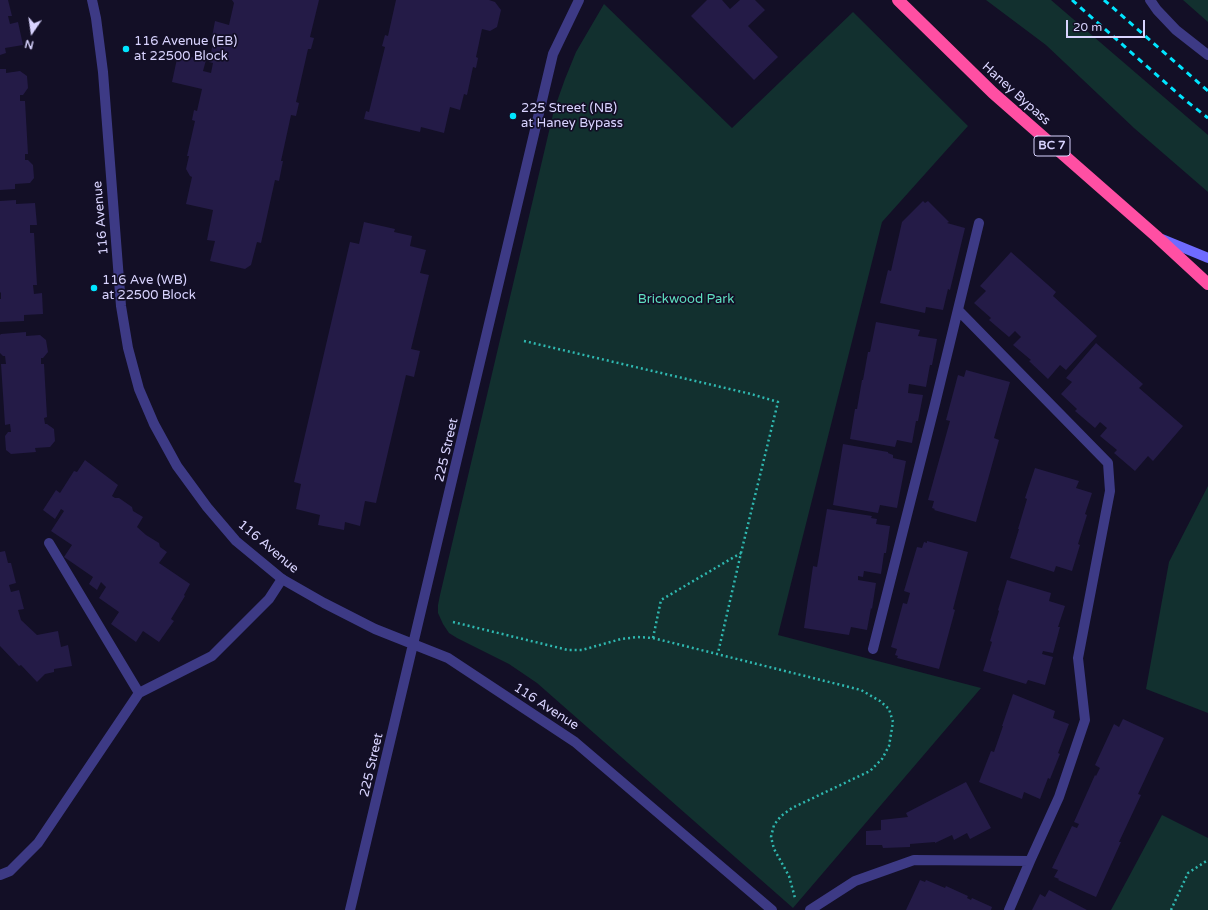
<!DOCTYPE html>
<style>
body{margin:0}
#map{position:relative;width:1208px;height:910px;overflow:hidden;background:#130f26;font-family:"Varela Round",sans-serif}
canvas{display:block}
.north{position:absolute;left:12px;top:12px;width:40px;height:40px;-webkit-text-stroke:3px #130f26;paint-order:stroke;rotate:193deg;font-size:11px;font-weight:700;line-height:16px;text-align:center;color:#d9d4ff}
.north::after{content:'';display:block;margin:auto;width:14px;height:18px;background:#d9d4ff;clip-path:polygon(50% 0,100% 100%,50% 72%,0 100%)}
.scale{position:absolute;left:1066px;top:20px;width:79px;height:18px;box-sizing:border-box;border:2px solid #d9d4ff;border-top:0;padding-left:5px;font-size:12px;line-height:14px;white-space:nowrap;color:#d9d4ff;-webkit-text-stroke:3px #130f26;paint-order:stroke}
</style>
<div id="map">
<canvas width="1208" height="910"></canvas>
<div class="north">N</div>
<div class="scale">20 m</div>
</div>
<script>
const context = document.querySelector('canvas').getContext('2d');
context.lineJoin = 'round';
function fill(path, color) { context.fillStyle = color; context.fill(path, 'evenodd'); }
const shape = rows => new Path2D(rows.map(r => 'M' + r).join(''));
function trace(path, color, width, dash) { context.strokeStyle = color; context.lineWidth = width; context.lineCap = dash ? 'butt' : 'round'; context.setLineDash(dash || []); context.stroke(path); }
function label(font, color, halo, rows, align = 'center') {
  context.font = font + ' "Varela Round",sans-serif'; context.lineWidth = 3.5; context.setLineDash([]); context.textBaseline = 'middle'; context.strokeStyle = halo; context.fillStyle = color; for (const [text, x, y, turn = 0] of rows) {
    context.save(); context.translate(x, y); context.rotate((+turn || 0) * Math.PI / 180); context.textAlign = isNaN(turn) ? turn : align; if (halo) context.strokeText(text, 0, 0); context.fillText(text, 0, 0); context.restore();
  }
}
fill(shape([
 [986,0,1051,0,1208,135,1208,192,1134,128,1046,45],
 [1183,0,1208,0,1208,22],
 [604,4,732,128,853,12,968,126,882,222,778,635,981,688,793,908,537,683,509,664,457,638,449,633,443,624,438,613,438,605,440,595,554,110,565,79,576,52],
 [1208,486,1208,713,1146,689,1169,562],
 [1162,815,1208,838,1208,910,1111,910]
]), '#12302f');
fill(shape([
 [0,0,8,0,12,16,8,16,10,24,18,22,23,45,5,48,6,53,0,55],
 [232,0,319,0,310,37,314,38,311,49,308,49,296,102,299,103,296,116,291,115,281,161,283,161,279,181,275,180,261,243,257,242,251,265,245,269,210,261,215,241,207,240,213,210,186,204,192,177,190,176,186,169,189,156,187,156,195,121,192,120,194,110,197,111,202,89,172,82,178,54,206,60,203,71,211,73,213,63,209,62,213,43,211,42,215,21,229,25,234,3],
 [396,0,489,0,495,2,501,10,497,27,490,31,482,29,476,57,478,58,476,68,473,67,467,95,464,94,460,110,450,107,444,133,421,127,420,132,364,119,366,111,369,112,385,47,382,46,385,35,388,36],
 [707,0,722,0,730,9,740,0,755,0,765,10,748,26,778,57,754,80,691,16],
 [0,69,6,69,6,73,20,71,27,76,28,88,23,95,20,95,20,101,25,101,28,154,25,154,25,160,28,160,33,165,34,178,30,183,15,184,15,189,0,190],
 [16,200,16,204,35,203,37,225,30,225,30,233,34,233,37,285,33,285,34,294,42,293,43,314,24,315,24,321,0,322,0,299,1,299,1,292,0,293,0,201],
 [923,201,925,203,928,201,949,222,947,223,965,228,950,290,948,289,943,310,926,307,925,313,880,303,888,270,891,271,902,222],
 [364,222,395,229,394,232,412,236,410,246,426,250,420,273,429,275,411,349,420,351,414,377,406,375,376,503,365,501,360,526,345,522,344,530,318,525,320,515,296,509,301,484,294,482,350,242,359,244],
 [1011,252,1056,292,1053,296,1097,336,1066,370,1060,365,1048,379,1029,361,1031,360,1013,345,1021,337,1015,331,1009,337,989,320,991,318,974,303,986,291,980,286],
 [876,322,920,330,918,336,937,339,932,365,930,365,926,387,909,384,908,393,923,395,918,421,916,421,912,443,897,440,895,447,850,439,855,409,857,409,862,380,863,380,868,352,870,352],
 [26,332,26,336,40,335,46,340,48,352,43,358,41,358,41,364,44,364,47,417,44,418,45,424,47,424,54,429,55,441,50,447,35,448,36,452,11,454,6,450,5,436,8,432,11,432,10,424,5,425,1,364,6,364,5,356,3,356,0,353,0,335,1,334],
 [1096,343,1143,384,1139,388,1183,426,1153,461,1148,456,1135,471,1114,453,1117,450,1100,436,1107,428,1100,422,1095,428,1075,411,1077,409,1061,394,1072,382,1066,378],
 [966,370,1010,382,994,438,999,440,976,522,934,510,935,509,932,508,934,501,928,500,950,421,946,420,958,375,964,377],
 [843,444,888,452,888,453,893,455,893,458,906,461,897,508,880,505,878,513,833,505],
 [85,460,118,485,112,496,115,498,119,498,132,507,133,511,143,517,137,527,146,535,159,543,160,547,167,552,159,563,190,584,184,595,185,596,171,619,174,621,159,642,143,631,136,642,111,624,119,612,99,598,106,587,101,582,97,590,89,584,93,577,64,557,72,545,51,531,64,511,61,509,55,519,43,510,56,490,60,493,74,471,77,472],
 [1035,468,1079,481,1076,488,1092,493,1085,514,1087,515,1078,544,1080,545,1072,571,1056,566,1054,572,1010,558,1019,529,1018,529,1027,499,1025,498],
 [827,509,872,516,871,518,877,519,876,524,890,526,886,553,884,553,881,574,864,571,863,577,858,576,858,580,876,583,872,609,871,608,867,630,851,627,849,635,804,628,813,566,817,567],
 [927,541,968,552,953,609,955,610,939,669,897,658,898,656,895,655,897,649,891,647,903,603,907,604,910,593,904,591,917,547,922,548,924,542,927,543],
 [5,551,8,563,11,563,16,583,9,585,11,592,19,590,24,609,18,610,21,620,37,635,58,631,61,647,68,645,72,666,54,669,54,672,45,674,37,682,21,665,19,666,0,646,0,552],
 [1007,580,1051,593,1049,601,1065,606,1058,627,1060,627,1053,653,1043,651,1042,654,1053,657,1045,685,1028,680,1026,684,983,671,992,642,990,641,999,611,998,610],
 [1013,694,1055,711,1053,718,1069,724,1058,753,1060,754,1050,779,1048,778,1040,799,1024,792,1022,799,979,782,991,751,994,752,1003,726,1002,726],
 [1123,719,1164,738,1138,794,1141,795,1119,842,1121,842,1096,897,1058,880,1059,879,1054,877,1058,870,1052,868,1072,826,1077,828,1079,824,1074,822,1095,775,1096,776,1100,768,1095,765,1114,724,1119,727],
 [966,782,991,828,970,839,967,833,954,840,952,835,935,843,935,842,910,844,910,847,883,848,882,845,866,845,866,831,881,830,881,820,908,817,906,813],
 [920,880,925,882,926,880,945,888,946,886,968,896,967,898,971,900,972,898,992,907,991,910,906,910],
 [1049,890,1087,910,1032,910,1040,894,1045,897]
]), '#241b47');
trace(shape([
 [524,341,751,394,778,402,741,553,718,653],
 [453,622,568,650,582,650,621,639,638,637,653,638,861,690,880,701,889,709,893,722,889,746,882,759,870,771,792,808,781,816,774,825,771,837,774,849,789,876,795,898],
 [653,638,661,600,741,553],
 [1171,910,1188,873,1208,860]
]), '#2fb8b0', 2.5, [2, 3]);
trace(shape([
 [1150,0,1157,10,1176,30,1208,55],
 [49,543,139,693],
 [873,649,935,404,979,223],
 [0,875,10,871,38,843,139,693,212,656,269,599,282,579],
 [810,910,855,881,914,860,1030,861,1059,797,1085,720,1078,658,1110,491,1108,463,958,310],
 [1009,910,1030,861]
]), '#3d3a85', 10);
trace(shape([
 [92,0,96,18,103,72,121,306,128,348,139,389,154,424,177,466,207,507,236,541,282,579,324,603,375,629,448,658,575,742,772,910],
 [350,910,553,54,579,0]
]), '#3d3a85', 10);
trace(shape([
 [1162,239,1208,258]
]), '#6f6bff', 10);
trace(shape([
 [898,0,993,93,1156,236,1208,284]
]), '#ff4fa3', 12);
trace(shape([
 [1072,0,1185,100,1208,118],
 [1104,0,1208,91]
]), '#00e5ff', 3, [6, 5]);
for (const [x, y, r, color] of [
 [126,49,4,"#00e5ff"],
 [513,116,4,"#00e5ff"],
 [94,288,4,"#00e5ff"]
]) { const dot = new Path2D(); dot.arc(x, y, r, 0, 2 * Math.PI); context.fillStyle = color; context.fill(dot); trace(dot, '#130f26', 1.5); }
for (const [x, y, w] of [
 [1052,146,36]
]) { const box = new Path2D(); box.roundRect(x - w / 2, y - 10, w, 20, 3); context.fillStyle = '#130f26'; context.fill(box); trace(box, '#d9d4ff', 1); }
label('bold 12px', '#d9d4ff', null, [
 ["BC 7",1052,146]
]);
label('13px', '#d9d4ff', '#130f26', [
 ["116 Avenue (EB)",134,42],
 ["at 22500 Block",134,57],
 ["225 Street (NB)",521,109],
 ["at Haney Bypass",521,124],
 ["116 Ave (WB)",102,281],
 ["at 22500 Block",102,296]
], 'left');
label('13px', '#d9d4ff', '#130f26', [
 ["Haney Bypass",1016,94,42],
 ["116 Avenue",101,218,-95],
 ["225 Street",447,450,-77],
 ["116 Avenue",268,547,40],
 ["116 Avenue",546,707,33],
 ["225 Street",372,765,-77]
]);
label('13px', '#5fe0c0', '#130f26', [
 ["Brickwood Park",686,300]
]);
</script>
